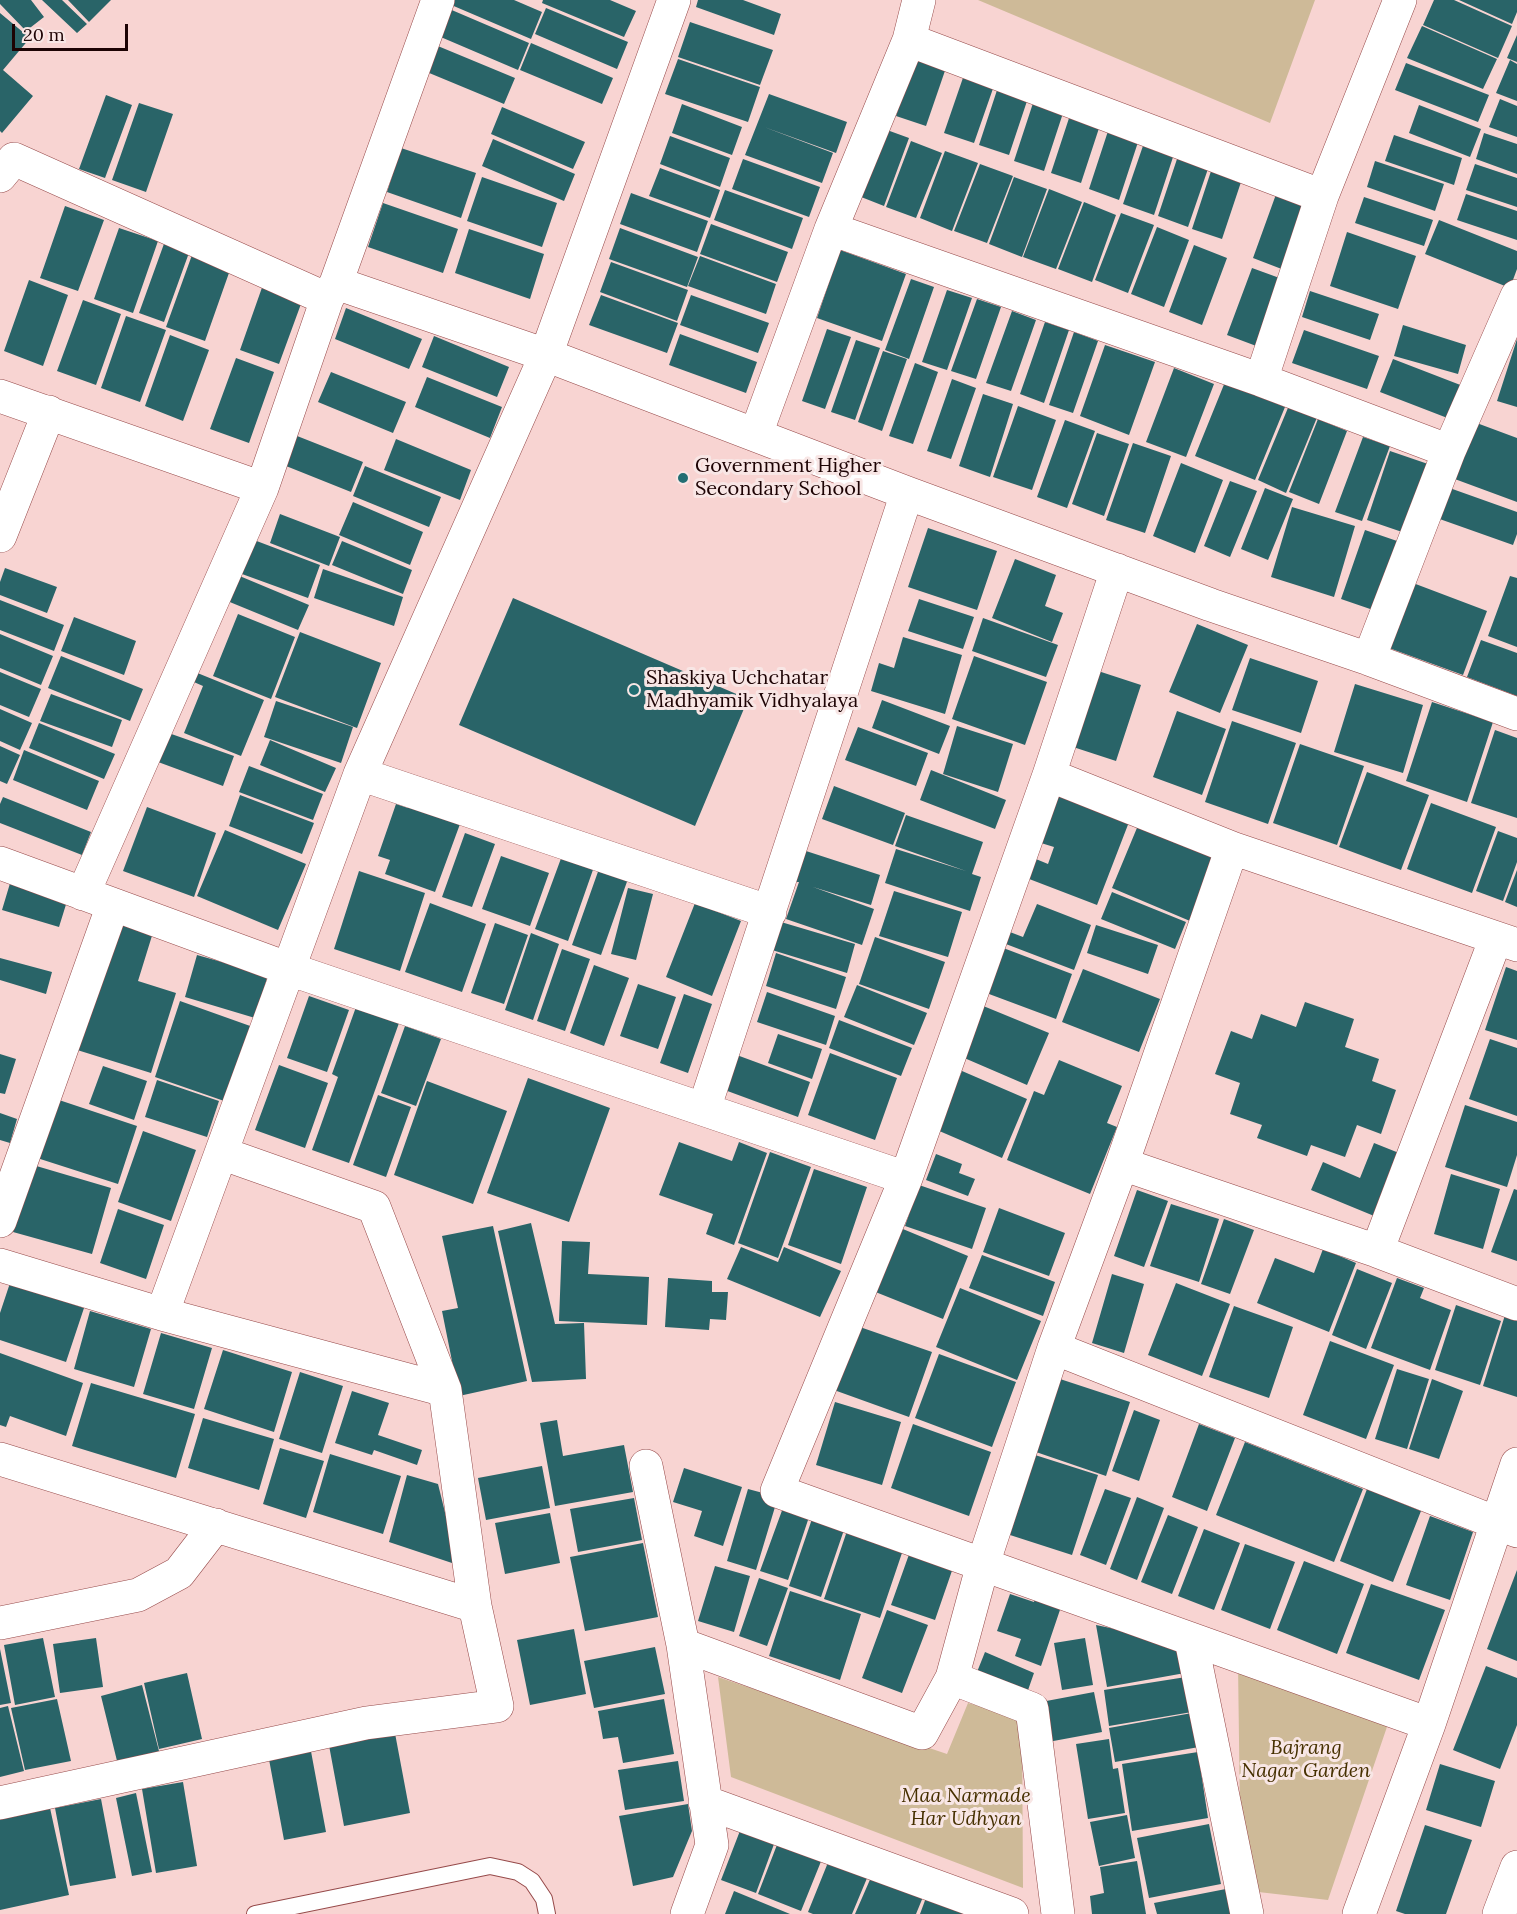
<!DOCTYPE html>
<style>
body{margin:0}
#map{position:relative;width:1517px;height:1914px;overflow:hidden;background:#f8d4d2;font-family:Lora,serif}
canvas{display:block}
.scale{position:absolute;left:12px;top:24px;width:116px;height:27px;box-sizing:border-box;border:3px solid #1d0304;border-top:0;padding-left:8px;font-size:18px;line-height:21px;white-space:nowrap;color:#1d0304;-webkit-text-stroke:4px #f8e6e5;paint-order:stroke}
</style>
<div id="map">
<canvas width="1517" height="1914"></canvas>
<div class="scale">20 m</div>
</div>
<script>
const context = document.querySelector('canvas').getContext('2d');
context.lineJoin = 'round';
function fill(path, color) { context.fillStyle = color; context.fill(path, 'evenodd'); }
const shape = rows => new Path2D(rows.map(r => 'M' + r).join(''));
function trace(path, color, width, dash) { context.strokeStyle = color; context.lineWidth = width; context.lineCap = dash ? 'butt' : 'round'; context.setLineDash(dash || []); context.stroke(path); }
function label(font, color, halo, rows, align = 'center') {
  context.font = font + ' Lora,serif'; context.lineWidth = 6; context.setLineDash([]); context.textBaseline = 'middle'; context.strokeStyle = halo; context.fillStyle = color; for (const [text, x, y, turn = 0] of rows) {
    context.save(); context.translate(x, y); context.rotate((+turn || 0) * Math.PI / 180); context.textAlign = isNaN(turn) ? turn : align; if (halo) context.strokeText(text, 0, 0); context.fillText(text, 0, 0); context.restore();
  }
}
fill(shape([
 [978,0,1315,0,1270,123],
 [1238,1664,1390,1718,1328,1900,1241,1890],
 [718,1677,947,1754,968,1703,1022,1718,1023,1888,731,1777]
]), '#ceba98');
fill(shape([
 [0,0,31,0,44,17,26,31,0,4],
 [42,0,62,0,87,24,77,33],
 [68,0,111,0,89,22],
 [451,0,514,0,542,12,531,39,449,4],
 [543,0,610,0,636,11,624,37,542,3],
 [698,0,743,0,781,14,774,35,696,7],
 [1434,0,1454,0,1512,26,1498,58,1423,25],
 [1459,0,1517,0,1517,12,1512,24],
 [447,8,529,43,518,70,436,35],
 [546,8,628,42,617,69,535,34],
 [0,13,30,38,3,70,33,96,2,133,0,131],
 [690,22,773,50,760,85,678,57],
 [1422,26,1497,59,1483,89,1407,58],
 [1517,35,1517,62,1507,58],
 [531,43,613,78,602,104,520,70],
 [433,44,515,78,504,104,422,70],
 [917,52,948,62,926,126,896,116],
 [678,59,760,87,748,122,665,94],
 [1510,60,1517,64,1517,101,1496,93],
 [1406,63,1489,95,1478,122,1395,90],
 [966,69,996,80,974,143,944,133],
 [1000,81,1030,92,1009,155,979,145],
 [769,94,847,122,836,153,764,127,833,153,822,183,745,155],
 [106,95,132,105,105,178,79,169],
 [1035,97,1065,107,1044,171,1014,161],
 [1500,99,1517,106,1517,137,1489,127],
 [139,103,173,114,146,192,112,180],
 [682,104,742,127,732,155,672,133],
 [1419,105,1481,129,1470,157,1409,133],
 [502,107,585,142,573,169,491,134],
 [1072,109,1102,119,1081,183,1051,173],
 [1110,125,1140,136,1119,200,1089,189],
 [876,126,909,138,884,206,851,193],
 [1484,133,1517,144,1517,174,1476,159],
 [1394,135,1462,158,1454,185,1385,161],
 [670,136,730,158,720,187,660,164],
 [493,139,575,174,564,201,482,166],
 [1145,140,1175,151,1154,215,1123,204],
 [911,141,942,153,916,218,886,207],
 [401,148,476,173,461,218,387,192],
 [945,151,978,163,952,231,920,218],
 [1179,153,1210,163,1188,227,1158,216],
 [743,159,820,187,809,217,732,189],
 [1375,161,1444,184,1435,211,1367,187],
 [980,164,1013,176,987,243,954,231],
 [1475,164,1517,178,1517,207,1466,190],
 [1213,165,1243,176,1222,239,1192,229],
 [660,168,720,190,710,218,649,196],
 [482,177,557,203,542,247,467,221],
 [1014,177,1047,189,1022,257,989,244],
 [1279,186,1318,201,1292,273,1253,258],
 [1049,189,1082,202,1056,269,1023,257],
 [725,190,803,218,792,249,714,220],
 [631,193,708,221,697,252,620,224],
 [1466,194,1517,211,1517,240,1457,220],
 [1364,197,1433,220,1424,246,1355,223],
 [1084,202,1116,215,1092,282,1058,269],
 [383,203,458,229,443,273,368,247],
 [65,206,104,220,78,291,40,278],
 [1121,213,1154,225,1128,293,1095,280],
 [1439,220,1517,251,1517,269,1510,288,1425,254],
 [711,224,788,252,777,282,700,254],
 [1157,227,1189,240,1164,307,1131,294],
 [119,228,158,241,133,313,94,299],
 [620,228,698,257,687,287,609,259],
 [469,229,544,254,530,299,455,273],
 [1347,232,1416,256,1398,309,1330,286],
 [165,241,190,250,164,322,139,313],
 [1194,245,1227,258,1202,325,1169,312],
 [840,250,906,274,882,341,817,318],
 [192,255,230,270,205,341,166,327],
 [700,256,776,284,766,314,688,286],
 [611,262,688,290,677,321,600,292],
 [1252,268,1285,280,1259,347,1227,335],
 [265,279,305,293,279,364,240,350],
 [911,279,934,287,909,359,885,350],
 [29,280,68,295,43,366,4,351],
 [947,290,972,298,947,370,922,362],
 [1310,291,1379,314,1370,340,1302,317],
 [601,295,678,323,667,353,589,325],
 [691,295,769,323,758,353,680,325],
 [977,299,1001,307,976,379,951,371],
 [83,300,121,314,96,385,57,371],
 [346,308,422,339,409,369,335,339],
 [1012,311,1036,320,1011,391,986,383],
 [126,316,166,330,140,402,101,388],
 [1045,322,1069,330,1044,403,1020,394],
 [1403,325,1466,345,1458,374,1394,356],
 [827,329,851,337,825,409,802,401],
 [1304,330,1379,356,1367,389,1292,363],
 [1074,332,1098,341,1073,413,1049,405],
 [680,334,757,362,746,393,669,365],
 [170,335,209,350,183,421,145,406],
 [434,336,509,367,497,397,422,367],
 [1517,339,1517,407,1497,401],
 [856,340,880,348,855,420,831,412],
 [1105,345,1155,362,1129,435,1080,416],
 [883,351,907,359,882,431,858,422],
 [236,358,274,372,249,443,210,429],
 [1393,359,1463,386,1450,419,1380,392],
 [915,363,938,372,913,444,889,436],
 [1174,368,1214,384,1186,457,1146,442],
 [331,372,406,402,393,433,318,402],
 [427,377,502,407,490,438,415,407],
 [952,379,976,388,951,459,927,451],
 [1225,382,1285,407,1255,480,1195,456],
 [983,394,1013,404,990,477,959,466],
 [1290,403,1318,415,1286,493,1258,480],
 [1018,406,1056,420,1032,490,993,477],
 [1318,419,1347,431,1319,504,1289,492],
 [1065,420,1095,431,1067,508,1037,497],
 [1474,422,1517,438,1517,502,1452,478],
 [287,432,363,462,351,492,276,462],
 [1097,433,1129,444,1104,516,1072,504],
 [1363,437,1390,446,1362,521,1335,512],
 [396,439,471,470,460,500,384,470],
 [1133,443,1171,456,1145,533,1106,520],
 [1390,451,1428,464,1405,533,1367,520],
 [1181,463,1223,480,1195,553,1153,536],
 [365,466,441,497,429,527,353,496],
 [1230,481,1257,491,1230,557,1204,546],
 [1444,486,1517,512,1517,534,1513,545,1434,517],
 [1265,488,1293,499,1268,560,1241,549],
 [353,502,423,532,410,565,339,535],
 [1292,507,1355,526,1334,597,1271,577],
 [280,514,340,537,329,566,270,543],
 [928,528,997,551,977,610,908,587],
 [1365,530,1400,542,1376,611,1341,599],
 [254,540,320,565,308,598,242,574],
 [342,541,412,570,403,594,332,565],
 [1015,559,1056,575,1045,606,1063,613,1052,642,992,618],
 [5,568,57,587,47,613,0,595,0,582],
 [323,569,403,597,394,626,314,598],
 [230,572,309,605,298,630,220,598],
 [1510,576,1517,578,1517,647,1488,636],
 [1413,583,1487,611,1463,675,1389,648],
 [513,598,748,699,695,826,459,725],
 [919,599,974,617,963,649,908,631],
 [0,600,64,625,54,651,0,630],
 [238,614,295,637,271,699,213,676],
 [74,617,136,641,124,675,61,651],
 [983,618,1058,645,1046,677,972,651],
 [1197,624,1248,645,1220,713,1169,692],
 [300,632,381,663,357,728,275,697],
 [0,634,53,656,41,685,0,668],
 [903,637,962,655,945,714,871,691,879,663,894,668],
 [1481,640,1517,653,1517,696,1467,677],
 [61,656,143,689,130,721,48,688],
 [974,656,1047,682,1025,745,952,719],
 [1250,658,1318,681,1301,733,1232,710],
 [1092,669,1141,685,1116,761,1067,745],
 [190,670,264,700,241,756,184,733,203,686,187,679],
 [0,672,41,689,29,717,0,705],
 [1355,684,1423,705,1403,773,1334,752],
 [51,694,122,720,112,747,40,721],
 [882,700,950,726,939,754,872,728],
 [276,701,353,727,341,763,264,737],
 [1432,702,1493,722,1467,802,1406,781],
 [0,709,32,723,20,750,0,741],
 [1177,711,1226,729,1202,795,1153,777],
 [1232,721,1296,743,1268,824,1205,802],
 [39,723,115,754,104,779,29,748],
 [957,726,1013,744,998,792,943,774],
 [858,727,928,753,916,786,845,760],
 [160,730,234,756,223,786,150,759],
 [1495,730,1517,738,1517,818,1471,803],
 [270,740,336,768,325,792,260,765],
 [1300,744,1364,766,1337,845,1273,823],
 [0,746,20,755,7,784,0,781],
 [24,750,99,781,87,810,13,780],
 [249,766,323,794,313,820,239,792],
 [931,770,1006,800,995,829,920,800],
 [1367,772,1429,795,1401,870,1339,847],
 [834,786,905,813,893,845,822,819],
 [240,795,314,823,302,854,229,826],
 [1059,795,1129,822,1097,905,1024,877,1031,857,1048,864,1054,847,1041,843],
 [3,797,91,832,82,855,0,823,0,804],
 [1431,803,1496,827,1472,893,1407,869],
 [396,804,408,808,410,805,460,824,435,892,385,874,390,860,378,856],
 [147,807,216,833,194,897,123,871],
 [906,815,983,842,972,874,981,877,970,911,885,883,896,849,966,871,895,846],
 [1139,823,1217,856,1190,921,1112,888],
 [225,830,306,864,278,930,197,896],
 [1498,831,1517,838,1517,862,1503,901,1476,891],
 [465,833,495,844,472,907,442,897],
 [806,851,880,875,871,905,813,887,874,909,862,945,786,919,799,882,796,882],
 [563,853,595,864,568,941,535,929],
 [501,856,549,873,530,926,482,909],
 [600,866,629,876,601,955,572,945],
 [1517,870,1517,907,1505,902],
 [359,871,425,893,400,971,334,949],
 [11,880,68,898,59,927,2,910],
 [628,888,653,894,636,960,611,954],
 [894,891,962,912,948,957,879,936],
 [1112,892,1186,922,1175,949,1101,919],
 [430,903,486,924,462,992,405,972],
 [695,903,741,921,712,996,666,977],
 [1037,904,1091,925,1074,970,998,941,1002,929,1023,937],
 [118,915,155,926,138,981,176,993,151,1073,74,1049],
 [781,922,855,944,847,973,772,950],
 [495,923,528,935,504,1004,471,993],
 [1096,925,1158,945,1148,974,1087,953],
 [531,933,559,944,533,1020,505,1010],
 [875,937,945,962,929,1009,859,984],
 [998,946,1072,974,1056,1019,981,991],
 [562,949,590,959,565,1031,537,1021],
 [776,953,846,977,836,1009,766,986],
 [197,955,268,975,255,1018,185,997],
 [0,958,52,972,46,994,0,980],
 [594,965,629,978,604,1046,570,1033],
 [1506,967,1517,971,1517,1040,1485,1030],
 [1083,969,1160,999,1139,1052,1062,1022],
 [638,984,676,997,658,1049,620,1036],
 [857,985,927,1013,914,1045,844,1017],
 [767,992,835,1016,826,1045,757,1022],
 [684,994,712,1004,688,1073,660,1063],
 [309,996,349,1010,327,1072,287,1058],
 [180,1001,253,1027,227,1102,155,1077],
 [1305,1002,1354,1019,1345,1047,1379,1059,1372,1081,1396,1090,1381,1134,1357,1125,1345,1157,1311,1145,1307,1156,1257,1138,1262,1125,1230,1114,1240,1083,1215,1074,1231,1031,1252,1039,1261,1014,1296,1027],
 [976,1003,1049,1033,1027,1085,955,1054],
 [356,1007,399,1023,349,1163,312,1150,338,1077,332,1074],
 [839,1020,912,1048,901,1076,829,1048],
 [405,1026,441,1039,416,1106,381,1093],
 [778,1034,822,1049,812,1079,768,1063],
 [1490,1039,1517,1048,1517,1116,1469,1099],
 [830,1053,897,1078,875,1140,808,1115],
 [0,1054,16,1059,5,1094,0,1093],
 [734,1054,810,1082,798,1117,722,1089],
 [1059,1060,1122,1086,1107,1123,1117,1127,1090,1194,1007,1160,1034,1091,1044,1095],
 [279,1065,328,1083,305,1148,255,1130],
 [103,1066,147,1081,134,1120,89,1104],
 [962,1071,1027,1099,1002,1158,937,1130],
 [528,1078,610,1108,569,1222,487,1193],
 [157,1080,219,1101,207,1137,145,1117],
 [427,1081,507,1111,473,1204,394,1175],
 [378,1095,411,1107,386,1177,353,1165],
 [53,1098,137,1126,118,1184,34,1157],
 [1465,1105,1517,1122,1517,1155,1507,1187,1445,1167],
 [0,1113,17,1119,10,1143,0,1140],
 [143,1131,196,1150,171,1221,118,1202],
 [679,1142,732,1161,739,1142,767,1153,734,1245,706,1234,713,1214,659,1195],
 [1374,1143,1404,1155,1379,1218,1311,1190,1323,1162,1360,1178],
 [770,1152,811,1167,778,1258,738,1243],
 [936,1154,962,1164,959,1173,975,1179,968,1196,926,1180],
 [33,1165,111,1188,92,1254,13,1232],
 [814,1169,867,1187,841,1264,788,1245],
 [1451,1174,1500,1189,1483,1249,1434,1234],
 [919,1185,986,1208,972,1249,905,1226],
 [1514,1189,1517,1190,1517,1261,1491,1252],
 [1137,1190,1168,1201,1144,1267,1114,1256],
 [1171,1204,1219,1219,1199,1282,1150,1266],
 [999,1208,1065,1233,1049,1276,983,1252],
 [118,1209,164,1225,146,1279,100,1263],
 [1224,1219,1254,1230,1230,1294,1201,1284],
 [531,1223,555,1324,584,1323,586,1379,532,1382,498,1231],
 [493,1226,527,1381,459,1396,442,1311,458,1308,442,1236],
 [898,1227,968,1256,943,1319,873,1291],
 [562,1241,590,1242,588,1274,649,1277,647,1325,559,1321],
 [741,1247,778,1262,784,1247,841,1271,820,1317,727,1279],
 [1323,1249,1356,1263,1329,1332,1257,1303,1275,1258,1314,1273],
 [982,1255,1055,1282,1043,1316,969,1288],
 [1357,1269,1392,1283,1366,1349,1332,1335],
 [1112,1274,1144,1284,1124,1353,1092,1343],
 [668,1278,712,1281,712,1292,728,1292,726,1320,710,1319,709,1330,665,1327],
 [1397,1278,1424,1288,1420,1298,1451,1310,1430,1370,1371,1348],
 [10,1283,84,1308,66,1362,0,1340,0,1313],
 [1176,1283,1230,1304,1202,1376,1148,1355],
 [960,1288,1041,1321,1017,1380,936,1347],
 [1456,1305,1501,1321,1480,1385,1435,1370],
 [1234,1306,1293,1327,1269,1398,1209,1377],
 [90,1311,151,1329,134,1387,74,1369],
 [1505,1315,1517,1319,1517,1397,1483,1386],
 [857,1326,932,1352,909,1417,834,1390],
 [161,1333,212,1348,194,1409,143,1394],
 [1330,1341,1394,1365,1366,1439,1303,1415],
 [223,1350,292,1372,274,1432,204,1409],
 [0,1353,83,1383,66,1436,10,1416,6,1427,0,1425],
 [939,1354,1016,1382,992,1447,915,1418],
 [1397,1369,1429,1379,1407,1449,1375,1439],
 [300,1372,343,1386,322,1453,279,1439],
 [1060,1379,1130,1402,1106,1476,1036,1452],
 [1432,1379,1463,1391,1439,1459,1409,1449],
 [91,1383,195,1414,176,1478,72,1446],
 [352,1391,389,1403,378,1435,422,1450,417,1465,374,1450,372,1455,335,1443],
 [835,1402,901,1422,882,1485,816,1465],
 [1134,1410,1160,1420,1139,1481,1112,1471],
 [203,1418,274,1439,259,1490,188,1468],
 [557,1420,563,1456,624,1445,633,1492,555,1506,540,1423],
 [913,1424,991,1452,969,1516,891,1488],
 [1199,1424,1235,1438,1207,1511,1172,1497],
 [1245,1442,1363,1489,1334,1562,1216,1515],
 [280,1448,324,1461,306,1518,263,1504],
 [330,1454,401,1476,383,1534,313,1512],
 [1035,1455,1098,1475,1072,1555,1010,1535],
 [542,1466,550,1508,486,1520,478,1478],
 [684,1468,742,1487,723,1546,694,1536,702,1511,673,1502],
 [407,1475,438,1484,458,1565,389,1542],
 [748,1489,778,1497,756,1570,727,1561],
 [1105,1489,1131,1498,1106,1565,1080,1555],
 [1367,1489,1421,1511,1393,1582,1340,1561],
 [1137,1497,1164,1508,1137,1580,1110,1569],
 [634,1498,642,1540,578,1552,570,1509],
 [784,1505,810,1514,788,1580,760,1571],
 [550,1513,560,1563,505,1574,495,1523],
 [1168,1515,1198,1527,1172,1594,1141,1582],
 [813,1516,845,1527,821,1597,789,1586],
 [1430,1516,1473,1532,1450,1600,1406,1585],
 [848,1528,904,1547,880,1618,824,1599],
 [1204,1529,1240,1543,1214,1610,1178,1596],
 [643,1543,658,1617,585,1631,570,1557],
 [1245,1544,1295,1562,1270,1629,1221,1610],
 [912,1546,955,1562,935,1620,891,1605],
 [1304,1561,1364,1584,1337,1654,1277,1630],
 [715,1566,750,1576,734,1632,698,1621],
 [1517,1570,1517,1661,1487,1649],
 [759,1578,788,1588,767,1646,739,1636],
 [1371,1584,1445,1610,1419,1680,1346,1653],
 [790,1591,861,1614,840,1680,769,1656],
 [1036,1592,1063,1601,1041,1666,1015,1656,1021,1639,997,1631,1010,1594,1034,1602],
 [887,1610,928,1625,902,1693,862,1678],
 [1096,1625,1182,1643,1185,1673,1107,1687],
 [574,1629,586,1694,530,1705,517,1640],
 [43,1638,55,1697,15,1705,4,1645],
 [96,1638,103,1687,60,1693,53,1644],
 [1085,1638,1093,1685,1062,1690,1054,1643],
 [655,1647,665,1694,594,1708,584,1661],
 [0,1649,11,1703,0,1705],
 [985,1652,1034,1673,1027,1693,977,1672],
 [1486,1666,1517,1678,1517,1725,1500,1769,1453,1750],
 [187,1673,202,1739,159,1749,144,1683],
 [1186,1677,1192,1712,1109,1726,1104,1690],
 [142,1685,160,1755,118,1765,101,1696],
 [1094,1692,1102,1732,1048,1742,1041,1702],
 [57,1699,71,1761,25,1770,11,1708],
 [664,1699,674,1754,623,1763,618,1737,603,1739,598,1711],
 [8,1706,24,1771,0,1777,0,1708],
 [1192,1713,1199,1747,1115,1762,1109,1728],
 [394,1728,410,1813,344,1826,328,1740],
 [1109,1739,1113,1769,1118,1768,1125,1813,1088,1819,1076,1744],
 [310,1746,326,1832,284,1840,268,1754],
 [1198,1752,1208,1818,1132,1831,1122,1764],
 [678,1761,684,1801,625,1810,618,1770],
 [1440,1764,1495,1781,1481,1827,1426,1810],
 [183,1782,197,1866,156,1873,142,1789],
 [136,1793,152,1872,132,1876,116,1798],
 [101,1799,116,1878,70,1886,55,1808],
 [688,1804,692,1831,673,1877,633,1886,619,1816],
 [50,1808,69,1895,0,1910,0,1819],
 [1127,1815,1135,1858,1099,1866,1090,1822],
 [743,1823,777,1836,756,1893,721,1880],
 [1209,1824,1221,1884,1149,1898,1137,1838],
 [1425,1825,1472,1840,1446,1914,1405,1914,1396,1911],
 [780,1837,824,1854,801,1911,758,1894],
 [831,1855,870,1871,852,1914,813,1914,808,1912],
 [1137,1861,1146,1914,1092,1914,1090,1896,1104,1893,1100,1867],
 [872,1875,923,1897,916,1914,855,1914],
 [1231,1888,1236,1914,1157,1914,1154,1903],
 [734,1891,790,1914,725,1914],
 [927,1895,968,1914,920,1914]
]), '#296468');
const service = shape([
 [255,1914,490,1866,518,1872,532,1881,544,1899,547,1914]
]);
const minor = shape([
 [909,40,1322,196],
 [0,176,14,159,327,299],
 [831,229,1261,380,1449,451],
 [336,283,546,355,907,493,1211,605,1369,659,1517,714],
 [1261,380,1322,196,1400,0],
 [0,396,262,488],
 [756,434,831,229,909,40,919,0],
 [0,536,49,412],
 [1117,570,1049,775,906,1178,777,1491,1429,1724],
 [1369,659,1449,451,1517,296],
 [360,774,770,912],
 [1049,775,1232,848,1517,945],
 [0,863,289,969,906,1178],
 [83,894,262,488,327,299,336,283,438,0],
 [704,1109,907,493],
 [1122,1164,1377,1251,1517,1304],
 [0,1221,113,905],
 [1377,1251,1496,938],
 [0,1265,162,1314,445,1390],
 [162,1314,360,774,546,355,674,0],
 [1054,1348,1517,1531],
 [0,1459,475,1606],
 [646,1466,683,1645,712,1845,687,1914],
 [0,1623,138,1595,179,1573,216,1525],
 [1191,1640,1247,1914],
 [683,1645,922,1733,952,1678,983,1564,1054,1348,1122,1164,1232,848],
 [952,1678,1032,1709,1058,1914],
 [705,1802,1012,1914],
 [0,1803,366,1723,497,1706,475,1606,445,1390,374,1207,221,1153],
 [1359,1914,1429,1724,1517,1464]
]);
const tertiary = shape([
 [1499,1914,1517,1867]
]);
trace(service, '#964a4a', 18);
trace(minor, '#964a4a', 34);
trace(tertiary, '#964a4a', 34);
trace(service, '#fff', 16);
trace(minor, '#fff', 33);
trace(tertiary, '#fff', 33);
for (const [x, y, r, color] of [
 [683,478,6,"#226e73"],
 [634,690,6,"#226e73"]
]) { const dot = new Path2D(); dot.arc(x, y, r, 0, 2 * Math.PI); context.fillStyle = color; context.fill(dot); trace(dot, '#f8e6e5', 2); }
label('20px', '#1d0304', '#f8e6e5', [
 ["Government Higher",695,466],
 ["Secondary School",695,489],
 ["Shaskiya Uchchatar",646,678],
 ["Madhyamik Vidhyalaya",646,701]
], 'left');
label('italic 20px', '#463000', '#f8e6e5', [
 ["Bajrang",1306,1748],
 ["Nagar Garden",1306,1771],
 ["Maa Narmade",966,1796],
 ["Har Udhyan",966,1819]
]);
</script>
